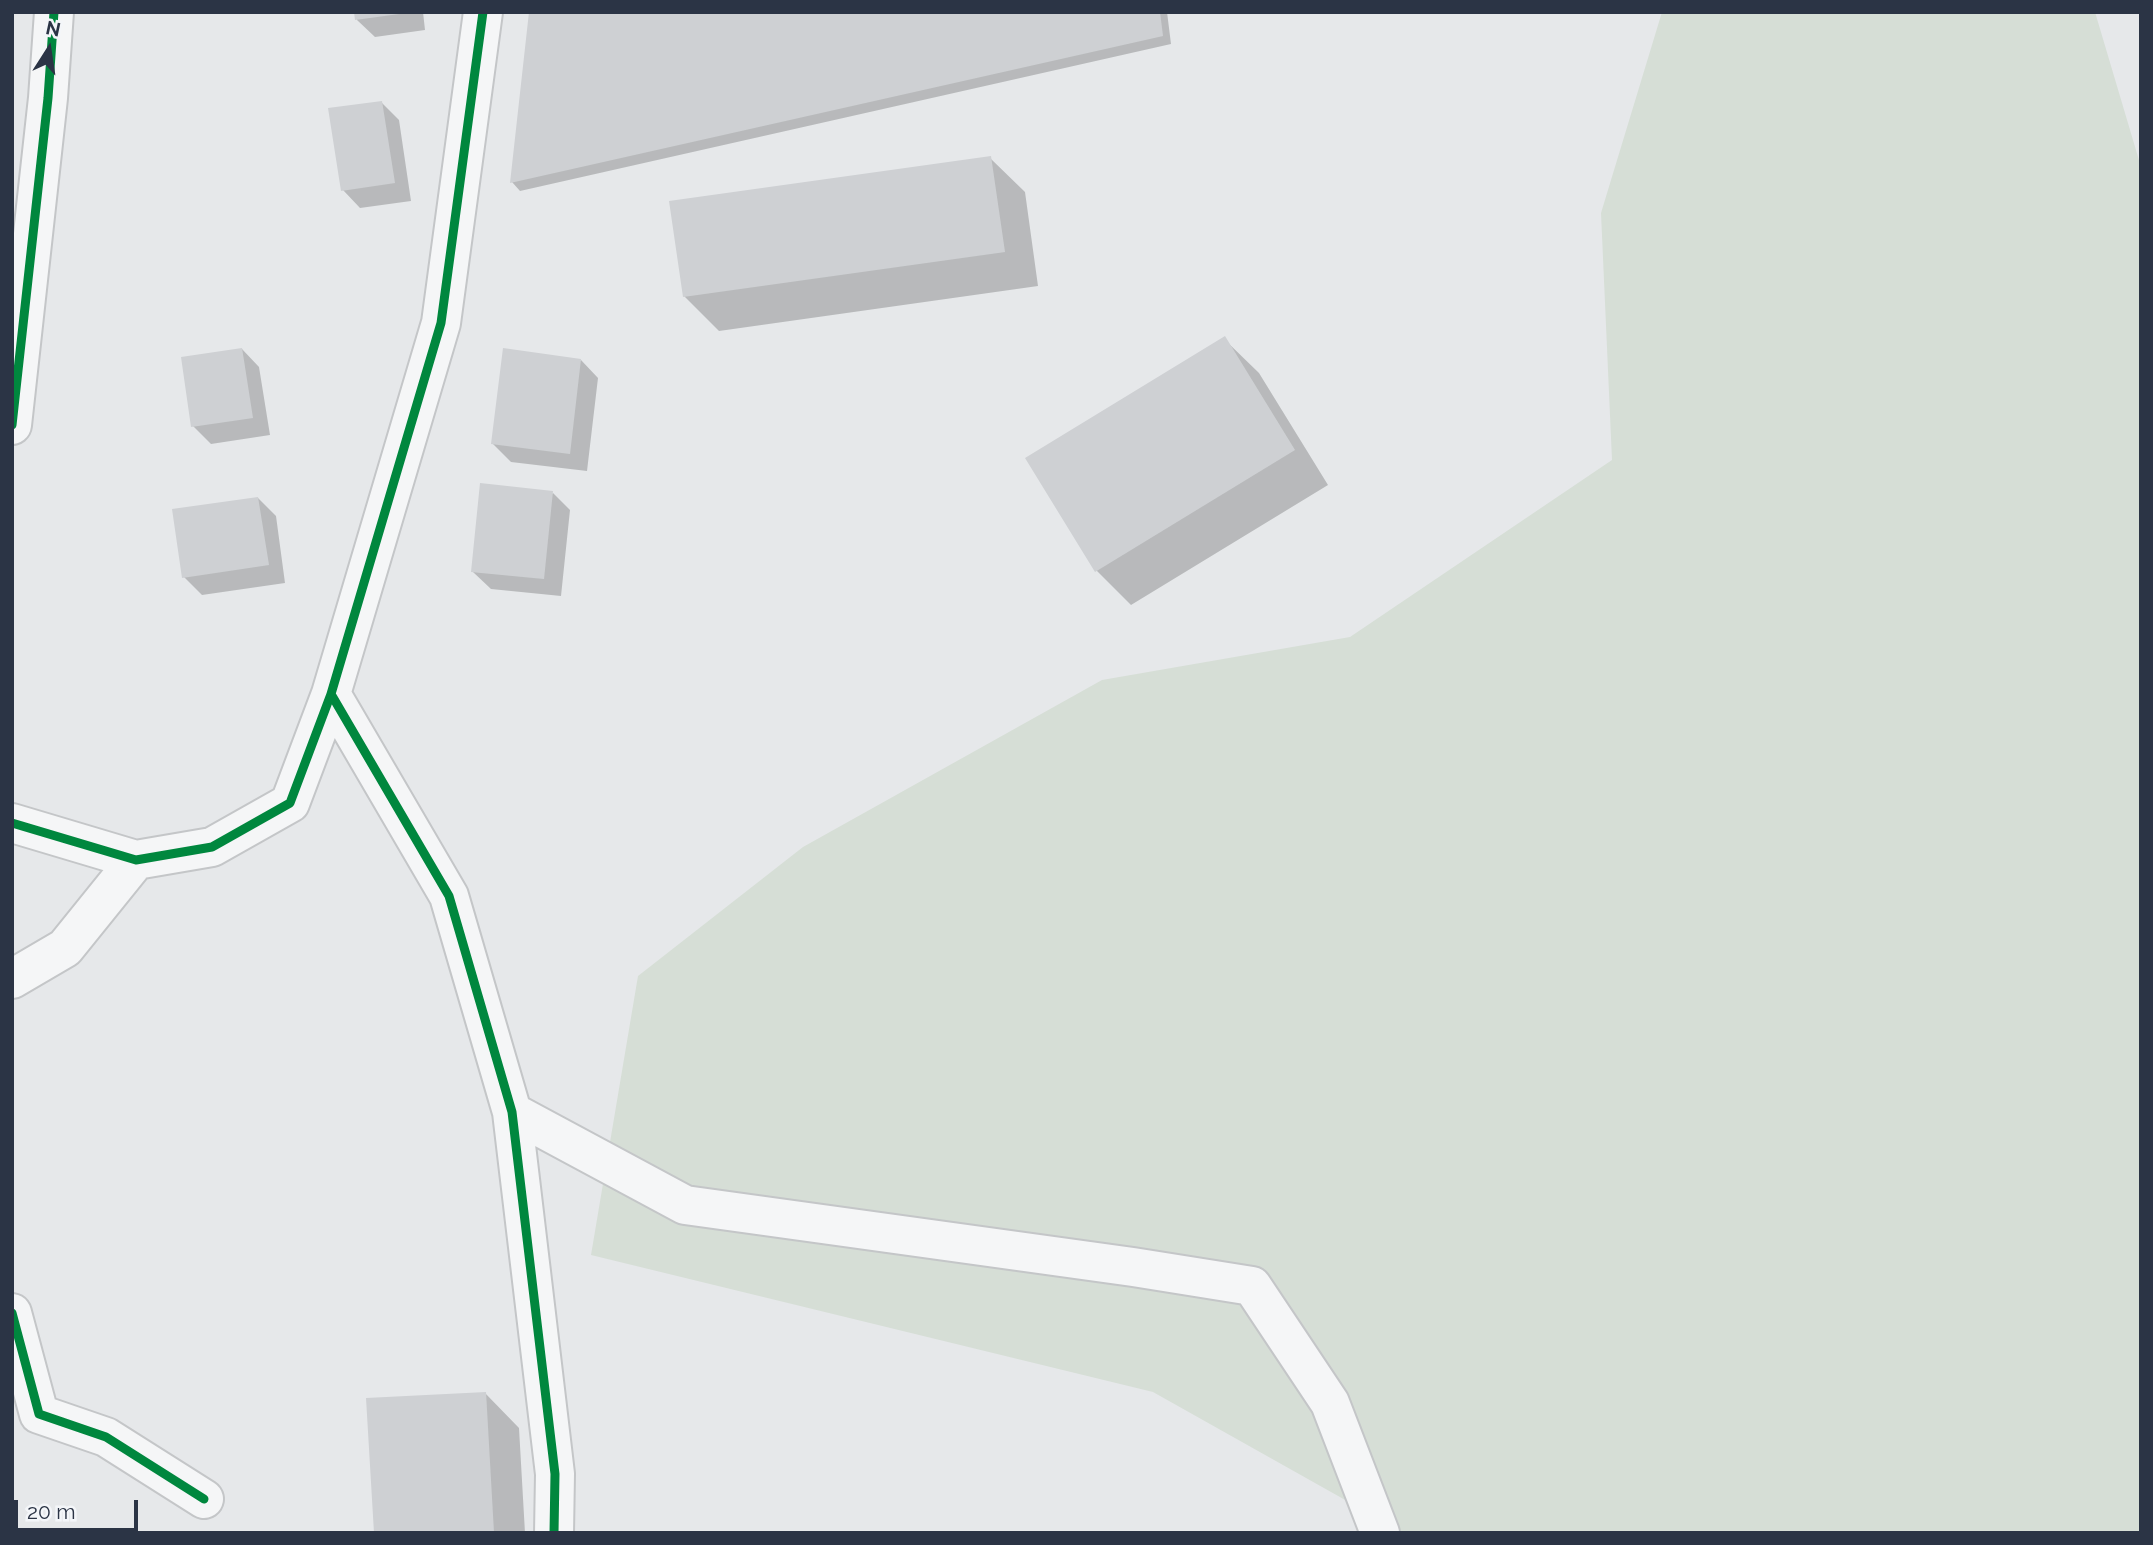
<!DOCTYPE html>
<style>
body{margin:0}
#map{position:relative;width:2153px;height:1545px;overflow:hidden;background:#e6e8ea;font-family:Raleway,sans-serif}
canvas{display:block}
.frame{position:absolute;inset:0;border:14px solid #2b3445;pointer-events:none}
.north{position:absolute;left:14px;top:14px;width:70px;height:70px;-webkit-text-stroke:5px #f4f6f9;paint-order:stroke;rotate:12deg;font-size:19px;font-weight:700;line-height:28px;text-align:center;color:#2b3445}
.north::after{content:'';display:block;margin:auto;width:24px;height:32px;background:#2b3445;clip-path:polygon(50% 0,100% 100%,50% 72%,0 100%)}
.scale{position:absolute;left:14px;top:1500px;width:124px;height:32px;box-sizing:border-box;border:4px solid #2b3445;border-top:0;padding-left:9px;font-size:21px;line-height:24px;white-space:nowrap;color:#2b3445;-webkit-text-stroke:5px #f4f6f9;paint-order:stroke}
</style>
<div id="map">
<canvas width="2153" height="1545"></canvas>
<div class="frame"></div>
<div class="north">N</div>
<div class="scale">20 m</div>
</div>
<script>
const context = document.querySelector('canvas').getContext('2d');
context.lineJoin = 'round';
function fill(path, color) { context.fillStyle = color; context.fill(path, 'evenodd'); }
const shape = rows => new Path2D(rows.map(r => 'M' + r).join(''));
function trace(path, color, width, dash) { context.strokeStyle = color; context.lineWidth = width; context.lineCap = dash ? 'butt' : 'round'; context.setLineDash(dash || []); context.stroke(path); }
fill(shape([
 [1662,12,2095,12,2141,167,2141,1533,1404,1533,1153,1392,591,1255,638,976,803,847,1102,680,1350,637,1612,460,1601,213]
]), '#d6ded6');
fill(shape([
 [356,12,423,12,425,30,375,37,357,20],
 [530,12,1167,12,1171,44,520,191,512,182],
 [381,102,399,120,411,201,360,208,343,190],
 [990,158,1025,192,1038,286,719,331,684,296],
 [1224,339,1259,373,1328,485,1131,605,1097,571,1027,458],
 [242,349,259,367,270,435,211,444,193,426],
 [581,360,598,378,587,471,511,462,493,444],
 [553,493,570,510,561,596,491,589,473,572],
 [258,498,276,516,285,583,202,595,184,577],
 [485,1393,519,1428,525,1533,375,1533]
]), '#0003');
fill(shape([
 [354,12,399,12,399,14,355,20],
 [529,12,1160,12,1163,36,510,183],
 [382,101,395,183,341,191,328,108],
 [991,156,1005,252,683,297,669,201],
 [1225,336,1295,450,1095,572,1025,458],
 [242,348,253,418,191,427,181,357],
 [503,348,581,359,570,454,491,444],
 [480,483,553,491,544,579,471,572],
 [258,497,269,565,182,578,172,509],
 [486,1392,494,1533,374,1533,366,1398]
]), '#ced0d3');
const minor = shape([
 [12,425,48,98,54,12],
 [331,694,449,896,512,1112,555,1474,554,1533],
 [12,823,136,860,212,847,290,803,331,694,441,323,483,12],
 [12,979,65,948,136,860],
 [512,1112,685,1205,1133,1267,1252,1286,1330,1403,1380,1533],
 [12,1313,39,1414,106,1437,204,1499]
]);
trace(minor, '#c4c6c8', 42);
trace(minor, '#f5f6f7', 38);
trace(shape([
 [12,425,48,98,54,12],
 [331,694,449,896,512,1112,555,1474,554,1533],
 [12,823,136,860,212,847,290,803,331,694,441,323,483,12],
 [12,1313,39,1414,106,1437,204,1499]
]), '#00873e', 9);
</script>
